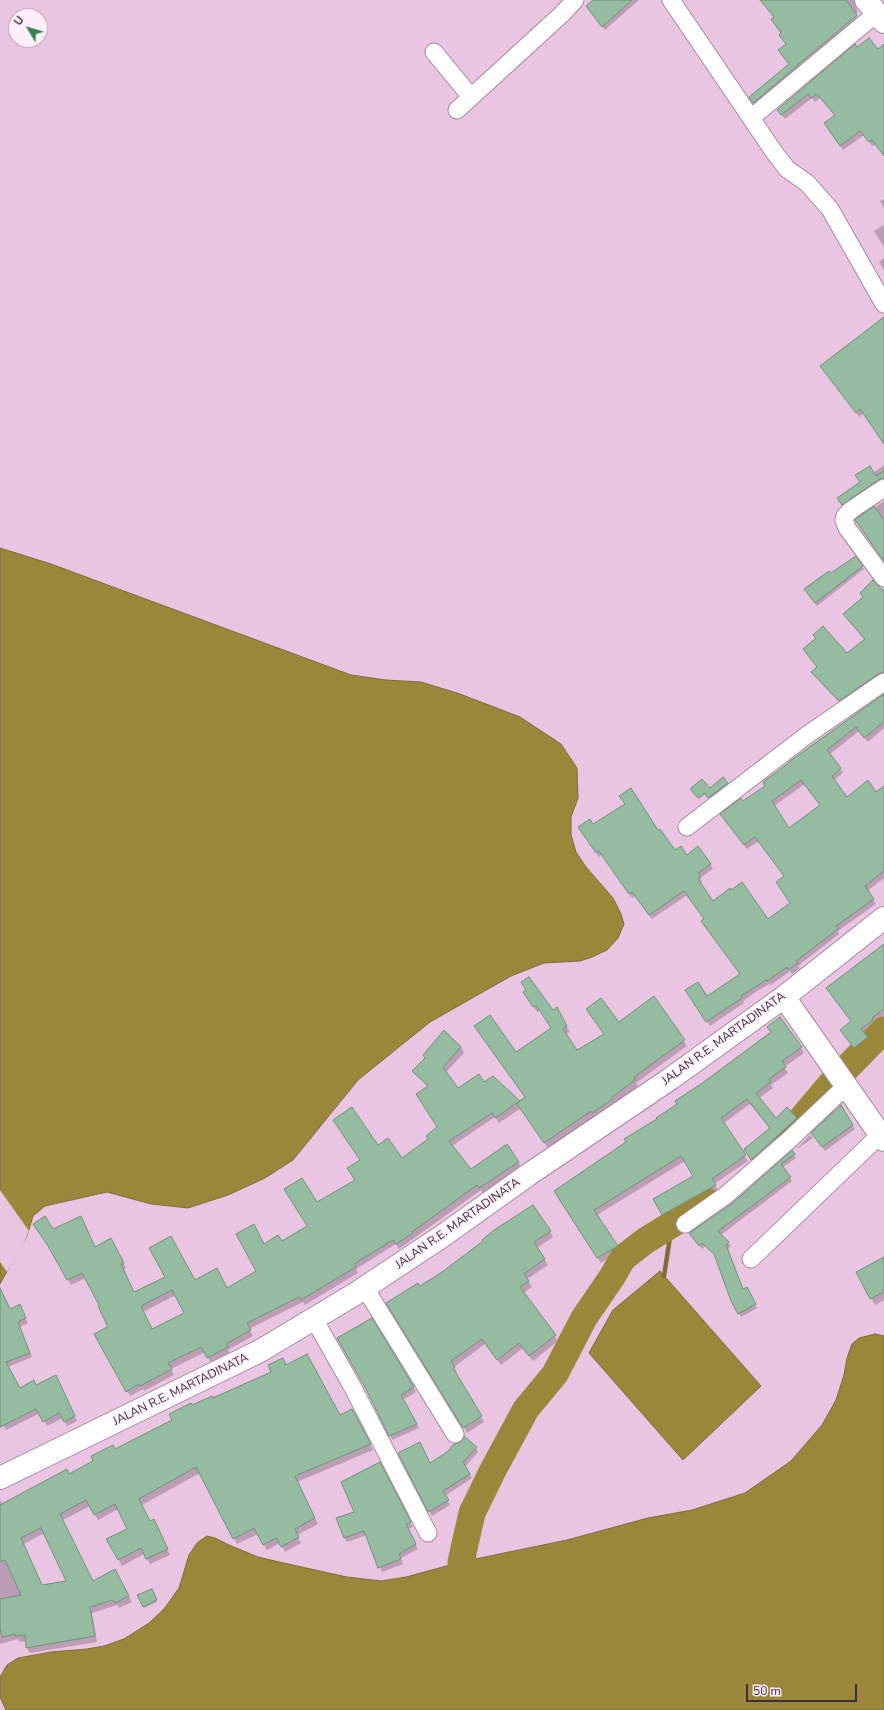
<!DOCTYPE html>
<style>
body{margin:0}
#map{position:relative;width:884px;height:1710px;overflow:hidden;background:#eac5e2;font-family:"Nunito Sans",sans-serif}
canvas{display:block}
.north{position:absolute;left:8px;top:8px;width:40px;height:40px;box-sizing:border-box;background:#fdeef9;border:1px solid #b0a1ac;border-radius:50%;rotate:308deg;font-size:11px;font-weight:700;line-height:16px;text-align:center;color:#3c2e39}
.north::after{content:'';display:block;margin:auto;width:14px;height:18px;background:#328252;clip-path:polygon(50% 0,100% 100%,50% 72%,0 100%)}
.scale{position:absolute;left:746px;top:1684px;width:111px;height:18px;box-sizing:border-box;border:2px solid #3c2e39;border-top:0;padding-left:5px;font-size:12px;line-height:14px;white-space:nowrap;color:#3c2e39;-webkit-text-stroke:3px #fdeef9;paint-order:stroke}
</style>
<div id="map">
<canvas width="884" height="1710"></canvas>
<div class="north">U</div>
<div class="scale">50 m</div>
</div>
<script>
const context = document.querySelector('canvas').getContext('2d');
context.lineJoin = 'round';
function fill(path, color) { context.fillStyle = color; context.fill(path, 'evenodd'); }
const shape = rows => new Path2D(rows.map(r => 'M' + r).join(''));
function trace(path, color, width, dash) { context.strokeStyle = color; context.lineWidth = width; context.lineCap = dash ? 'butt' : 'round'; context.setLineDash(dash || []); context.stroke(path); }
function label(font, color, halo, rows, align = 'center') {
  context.font = font + ' "Nunito Sans",sans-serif'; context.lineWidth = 3.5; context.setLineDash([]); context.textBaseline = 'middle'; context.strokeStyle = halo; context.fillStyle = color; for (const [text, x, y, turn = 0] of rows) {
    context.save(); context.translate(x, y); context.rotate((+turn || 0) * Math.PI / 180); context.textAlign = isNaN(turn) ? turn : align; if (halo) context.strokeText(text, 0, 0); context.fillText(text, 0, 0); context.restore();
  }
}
const water = shape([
 [0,548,51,564,351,675,386,680,421,682,460,694,520,717,561,744,577,768,578,798,571,817,571,835,576,852,586,867,613,898,621,914,624,924,618,938,607,950,592,957,580,961,544,963,511,976,430,1022,358,1080,293,1160,265,1178,228,1195,188,1208,151,1204,107,1192,45,1206,33,1216,27,1236,0,1284,0,548],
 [660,1271,761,1386,683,1460,589,1353,613,1310,660,1271],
 [875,1334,884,1336,884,1710,6,1710,0,1697,0,1677,7,1665,18,1658,51,1652,87,1649,104,1646,124,1639,149,1623,164,1609,179,1588,189,1555,197,1543,207,1536,215,1538,229,1545,258,1557,279,1562,347,1577,381,1581,406,1577,461,1562,567,1540,648,1518,692,1510,745,1493,791,1461,822,1425,836,1400,844,1375,847,1358,852,1344,859,1338,875,1334]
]);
fill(water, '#9b873a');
trace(water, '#7e6c3a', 1);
fill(shape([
 [0,1190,29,1231,22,1247,7,1272,0,1262]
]), '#eac5e2');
fill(shape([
 [595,0,639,0,605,30,589,10],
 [761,0,857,0,856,7,858,12,855,14,859,20,756,107,752,101,789,65,782,55,787,45,775,18],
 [884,45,884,156,876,144,872,146,864,135,843,150,828,128,835,116,820,98,815,102,812,98,785,119,781,114,857,49,877,50],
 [884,199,884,208,880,201],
 [884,225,884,247,874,231],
 [884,258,884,270,879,262],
 [884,318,884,445,864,413,859,417,824,371],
 [884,465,884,484,845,509,841,503,873,473],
 [884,501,884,560,856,521],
 [862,567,864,569,817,606,807,592,831,574],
 [879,588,884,589,884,678,842,705,815,676,818,667,816,639,814,635,847,654,865,640,847,619],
 [884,695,884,728,868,742,859,731,830,754,843,773,834,780,847,798,876,793,884,787,884,878,867,891,876,904,838,931,839,934,798,966,800,968,792,974,790,971,771,985,769,984,757,991,743,1001,744,1003,710,1026,689,995,707,997,740,974,705,926,702,922,705,920,687,895,652,919,635,896,632,898,602,854,599,857,582,832,593,825,658,831,675,851,710,864,713,869,700,878,702,882,700,884,713,902,768,921,791,903,785,876,759,841,747,849,724,819,743,802,766,786,764,782,813,744],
 [805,784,821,806,789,830,774,806],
 [727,783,728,785,710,799,706,794,699,799,692,791,710,789],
 [884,946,884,1016,864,1034,870,1043,857,1052,844,1035,852,1021],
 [527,998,553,1011,556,1008,570,1032,566,1034,577,1052,605,1034,653,998,687,1046,636,1083,638,1086,614,1103,615,1105,596,1118,595,1116,548,1148,521,1108,499,1123,495,1117,452,1146,470,1171,507,1145,522,1168,483,1193,481,1190,399,1249,396,1244,356,1269,358,1273,305,1305,303,1302,249,1329,253,1336,228,1350,230,1353,211,1363,205,1352,171,1369,174,1375,144,1391,143,1389,130,1396,95,1334,109,1327,101,1306,86,1278,71,1285,52,1251,53,1230,95,1248,111,1240,126,1268,123,1270,134,1293,194,1281,227,1289,257,1272,264,1245,282,1242,308,1226,317,1204,356,1180,361,1160,378,1147,401,1160,429,1139,438,1128,428,1087,414,1071,426,1059,444,1032,461,1047,464,1053,446,1072,457,1089,484,1083,493,1077,520,1102,526,1097,516,1053,552,1029,540,1010,537,1012],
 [176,1295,185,1313,152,1330,143,1312],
 [801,1048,804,1053,784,1067,788,1073,771,1085,773,1088,759,1098,776,1120,787,1109,799,1124,755,1164,748,1154,770,1129,750,1104,724,1123,748,1161,714,1184,718,1190,665,1220,654,1199,694,1177,685,1161,597,1215,620,1251,601,1263,558,1197],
 [841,1106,855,1129,825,1151,815,1137],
 [810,1135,813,1138,797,1149,797,1148],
 [792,1152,796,1158,782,1168,792,1181,721,1235,731,1246,728,1249,743,1290,746,1289,757,1308,741,1317,732,1301,716,1256,705,1246,702,1249,692,1237],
 [550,1231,553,1237,537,1248,548,1265,527,1279,532,1287,523,1293,558,1341,533,1361,523,1348,501,1365,485,1344,454,1367,457,1373,456,1374,484,1422,467,1433,388,1304,419,1287],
 [884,1258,884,1300,875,1305,857,1273],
 [22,1310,28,1323,20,1327,32,1357,8,1367,19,1389,58,1381,77,1421,67,1426,63,1418,47,1426,40,1413,6,1430,4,1426,0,1428,0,1322],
 [371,1319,416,1392,403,1400,419,1428,392,1440,390,1435],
 [287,1366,340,1417,355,1416,373,1450,297,1482,318,1524,297,1535,301,1543,285,1552,280,1543,267,1550,258,1534,237,1544,200,1473,142,1505,150,1522,157,1526,170,1555,150,1564,144,1554,122,1566,108,1540,128,1529,118,1509,98,1520,90,1506,63,1520,93,1583,115,1571,132,1602,119,1608,117,1605,92,1613,97,1642,30,1653,27,1648,27,1641,20,1642,18,1639,0,1644,0,1500,3,1505,69,1475,174,1420,192,1406],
 [45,1533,68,1581,42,1586,24,1544],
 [476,1448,478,1452,465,1467,472,1478,445,1496,450,1505,432,1516,399,1454,430,1464],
 [382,1468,413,1527,407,1529,418,1549,401,1558,403,1564,382,1572,367,1535,347,1542,345,1538],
 [153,1592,157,1602,144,1608,139,1596]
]), '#0003');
trace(shape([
 [664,1276,672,1224]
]), '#7e6c3a', 4.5);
trace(shape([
 [787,1136,830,1085,884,1030],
 [461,1562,472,1513,493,1470,526,1409,555,1374,584,1318,612,1277,623,1258,645,1241,708,1202]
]), '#9b873a', 27);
const building = shape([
 [593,0,632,0,602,27,586,6,593,0],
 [760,0,846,0,857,15,753,103,749,97,789,64,778,50,786,44,779,35,781,33,771,19,774,17,760,0],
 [869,38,878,49,884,44,884,156,872,140,869,142,860,131,840,146,824,123,835,115,817,94,811,98,808,94,781,115,777,110,855,44,857,47,869,38],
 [884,317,884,444,860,409,856,413,820,366,884,317],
 [870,466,876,476,884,471,884,478,878,480,842,505,837,498,860,482,855,475,870,466],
 [874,506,884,520,884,561,855,520,874,506],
 [856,556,863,566,815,603,804,589,829,571,831,573,856,556],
 [873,580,884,592,884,672,878,674,839,701,811,672,817,667,803,649,816,638,813,635,823,626,847,653,865,639,843,614,863,597,860,593,873,580],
 [884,694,884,722,864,738,856,727,827,750,841,768,832,776,847,797,868,780,876,792,884,786,884,871,865,886,874,899,836,926,838,929,796,961,798,963,788,970,787,967,767,981,766,980,755,987,741,996,742,998,706,1022,685,990,698,982,707,996,740,974,701,921,704,919,684,891,649,915,632,892,629,894,598,850,596,853,578,827,590,819,593,824,625,804,619,796,631,788,658,830,660,829,675,850,681,846,687,855,698,846,711,864,698,873,701,877,698,879,713,901,730,888,731,890,742,882,768,919,790,903,776,882,784,876,755,837,744,845,720,814,741,798,743,801,765,786,763,782,790,762,790,761,884,694],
 [801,780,820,805,789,828,772,801,801,780],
 [723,777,728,783,708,798,704,793,698,798,690,789,702,779,710,788,723,777],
 [884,944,884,1009,872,1018,873,1020,861,1029,868,1037,854,1048,840,1030,851,1021,826,988,884,944],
 [529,977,553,1010,557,1007,567,1026,563,1029,577,1050,604,1034,586,1009,601,998,619,1022,654,996,685,1040,634,1077,635,1080,612,1097,613,1099,592,1113,591,1111,544,1143,517,1104,520,1101,495,1118,492,1113,449,1141,471,1169,507,1144,519,1162,479,1188,477,1185,412,1232,413,1233,396,1244,393,1240,354,1264,356,1267,301,1300,299,1297,247,1323,251,1330,226,1344,228,1347,207,1358,201,1347,168,1363,172,1369,140,1386,139,1384,126,1392,94,1334,107,1327,107,1325,98,1306,99,1305,82,1273,67,1280,48,1246,33,1224,45,1216,53,1229,81,1216,95,1247,111,1238,124,1263,121,1264,134,1292,165,1277,149,1248,171,1236,195,1280,217,1268,227,1288,256,1271,236,1234,254,1224,264,1244,278,1235,282,1241,307,1226,284,1189,302,1178,317,1202,355,1180,347,1168,360,1160,333,1120,352,1107,378,1145,388,1138,402,1158,428,1139,426,1136,437,1127,416,1094,428,1086,412,1071,425,1058,423,1055,444,1030,461,1047,443,1067,458,1088,479,1074,484,1082,493,1076,520,1101,525,1097,474,1026,490,1015,516,1052,551,1028,536,1005,533,1007,523,992,526,990,521,982,529,977],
 [172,1290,184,1313,152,1329,141,1306,172,1290],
 [780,1017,802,1047,782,1061,786,1067,769,1079,771,1082,756,1093,776,1118,787,1107,797,1118,751,1160,744,1149,770,1128,747,1099,721,1118,746,1155,712,1179,716,1185,662,1215,653,1199,693,1176,681,1156,594,1210,618,1246,597,1258,554,1191,626,1142,624,1139,657,1119,656,1118,677,1104,675,1101,701,1084,771,1032,767,1027,780,1017],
 [841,1105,853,1125,822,1147,811,1133,841,1105],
 [792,1150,795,1154,781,1164,791,1177,718,1231,729,1242,726,1245,743,1289,747,1287,756,1304,738,1314,731,1301,714,1254,702,1243,699,1246,689,1233,733,1203,792,1150],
 [533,1205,551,1231,534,1242,545,1259,524,1274,529,1281,520,1287,556,1335,529,1356,519,1343,497,1360,482,1339,451,1361,455,1367,453,1368,482,1416,463,1428,386,1303,418,1283,420,1286,442,1272,483,1241,482,1240,494,1230,533,1205],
 [884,1257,884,1292,870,1299,856,1272,884,1257],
 [0,1288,10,1309,20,1304,26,1318,18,1322,30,1353,6,1362,20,1388,34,1380,36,1385,56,1375,75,1416,64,1422,59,1413,43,1422,36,1409,0,1427,0,1288],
 [372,1318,414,1387,401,1395,417,1424,389,1436,366,1389,337,1338,372,1318],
 [307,1354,340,1415,352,1409,371,1444,295,1476,315,1518,295,1529,299,1537,281,1547,276,1538,263,1545,254,1528,233,1539,196,1467,139,1499,150,1521,154,1519,168,1549,146,1559,141,1548,118,1560,106,1539,127,1529,115,1504,94,1515,86,1500,60,1514,93,1581,115,1569,129,1596,115,1603,113,1600,90,1607,95,1636,26,1648,25,1635,15,1636,15,1634,2,1637,0,1629,0,1599,21,1595,5,1560,0,1562,0,1505,67,1469,69,1474,93,1461,91,1456,113,1445,115,1449,172,1420,169,1414,191,1403,192,1405,212,1396,213,1398,271,1372,268,1365,283,1358,286,1365,307,1354],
 [41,1528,66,1581,42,1585,21,1538,41,1528],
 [464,1436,477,1447,463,1462,470,1474,443,1491,449,1500,428,1512,398,1453,420,1442,430,1463,447,1452,454,1444,461,1442,464,1436],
 [380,1462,411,1522,406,1524,416,1544,399,1554,401,1559,378,1568,364,1531,344,1538,336,1518,354,1512,341,1482,380,1462],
 [152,1589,157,1600,143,1607,137,1595,152,1589]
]);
fill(building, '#95bba0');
trace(building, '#6d9278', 1);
const street = shape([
 [671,0,774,152,787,169,807,183,830,209,884,304],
 [434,52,471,97],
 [457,110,562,14,575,0],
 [751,118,877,13],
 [884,488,851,510,845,516,844,520,847,528,884,578],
 [687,827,807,735,884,682],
 [685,1224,726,1195,789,1140,846,1086],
 [751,1259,880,1135],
 [365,1288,455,1434],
 [314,1319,352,1386,428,1533]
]);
const secondary = shape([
 [866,0,884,22],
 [784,997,884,1140]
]);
const highway = shape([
 [0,1478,260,1351,355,1294,441,1237,528,1175,670,1079,784,997,884,918]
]);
trace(street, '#a986a1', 19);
trace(secondary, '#a986a1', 24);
trace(highway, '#a986a1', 24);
trace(street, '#fff', 17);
trace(secondary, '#fff', 22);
trace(highway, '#fff', 22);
label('12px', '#3c2e39', '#fdeef9', [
 ["JALAN R.E. MARTADINATA",724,1039,-36],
 ["JALAN R.E. MARTADINATA",458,1224,-35],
 ["JALAN R.E. MARTADINATA",181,1390,-26]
]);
</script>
